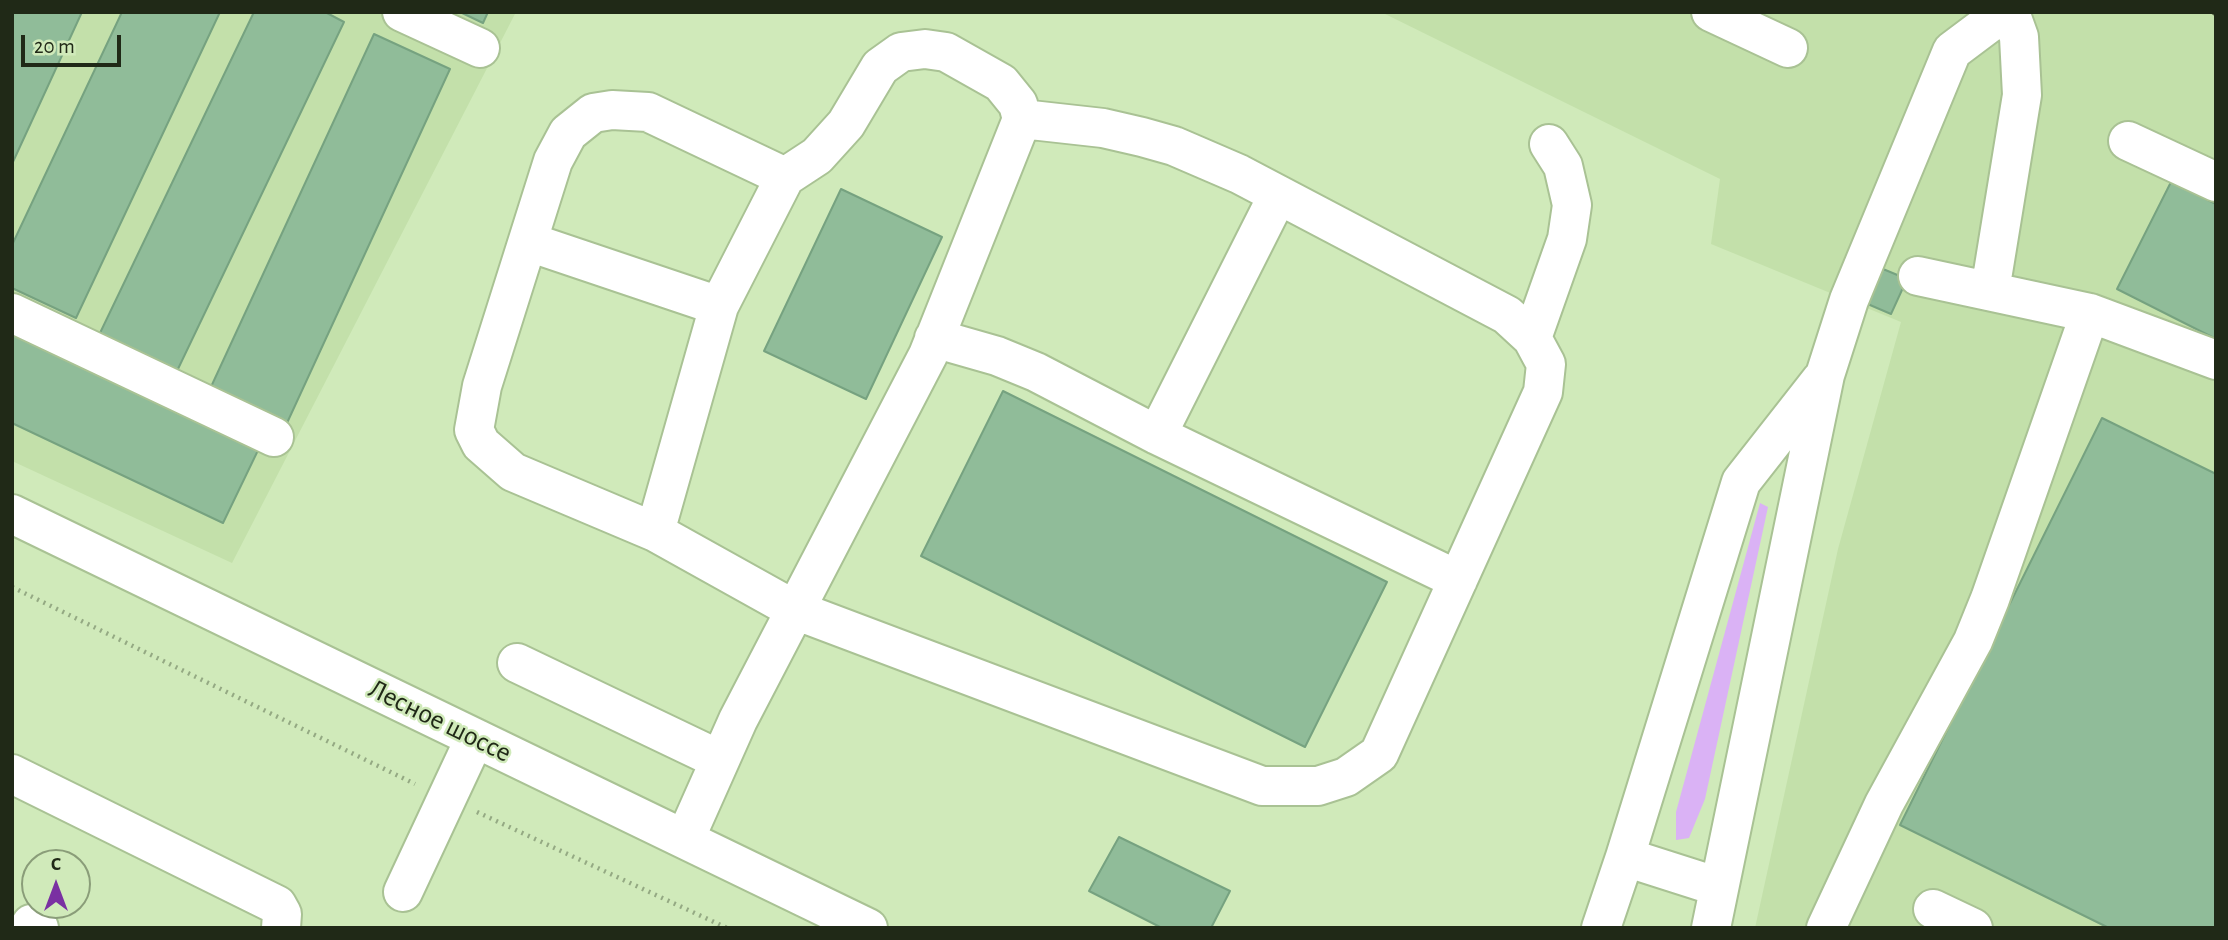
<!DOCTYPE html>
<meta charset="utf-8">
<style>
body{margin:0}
#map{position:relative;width:2228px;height:940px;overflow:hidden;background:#d0eaba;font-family:"Alegreya Sans",sans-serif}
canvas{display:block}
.frame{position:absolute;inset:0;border:14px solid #202917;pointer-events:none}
.north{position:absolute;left:21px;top:849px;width:70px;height:70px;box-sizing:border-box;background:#d0eaba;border:2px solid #8a9d79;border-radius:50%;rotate:0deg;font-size:19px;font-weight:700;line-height:28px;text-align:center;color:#202917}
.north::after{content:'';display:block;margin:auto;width:24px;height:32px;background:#7a30a2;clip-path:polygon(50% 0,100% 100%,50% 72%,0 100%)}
.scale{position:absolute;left:21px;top:35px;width:100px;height:32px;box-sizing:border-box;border:4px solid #202917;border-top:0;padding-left:9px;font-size:21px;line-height:24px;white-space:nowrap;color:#202917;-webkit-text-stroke:5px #d0eaba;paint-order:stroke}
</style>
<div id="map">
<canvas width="2228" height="940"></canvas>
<div class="frame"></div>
<div class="north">С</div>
<div class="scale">20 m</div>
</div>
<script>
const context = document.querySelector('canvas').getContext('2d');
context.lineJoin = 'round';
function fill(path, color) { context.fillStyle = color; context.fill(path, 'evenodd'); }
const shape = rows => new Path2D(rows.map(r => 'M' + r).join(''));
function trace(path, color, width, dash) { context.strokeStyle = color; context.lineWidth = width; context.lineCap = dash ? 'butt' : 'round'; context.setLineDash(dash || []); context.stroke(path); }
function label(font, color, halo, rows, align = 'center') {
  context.font = font + ' "Alegreya Sans",sans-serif'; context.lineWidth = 5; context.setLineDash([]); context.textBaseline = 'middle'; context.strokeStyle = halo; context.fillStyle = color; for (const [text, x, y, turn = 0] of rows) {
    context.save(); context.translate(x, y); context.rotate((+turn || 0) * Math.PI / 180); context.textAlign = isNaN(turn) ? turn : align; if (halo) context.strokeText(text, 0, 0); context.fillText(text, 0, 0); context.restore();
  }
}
fill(shape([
 [12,12,516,12,232,563,12,461],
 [1381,12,2216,12,2216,928,1755,928,1838,549,1901,322,1711,244,1720,179]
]), '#c3e0aa');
fill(shape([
 [1760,503,1768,507,1705,799,1689,838,1676,840,1676,812]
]), '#dab2f5');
const building = shape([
 [12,12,82,12,12,164,12,12],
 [122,12,220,12,76,318,12,288,12,245,122,12],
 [254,12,325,12,344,22,177,371,100,333,254,12],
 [460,12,488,12,483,23,460,12],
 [374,34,450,69,287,423,210,389,374,34],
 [2171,182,2216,204,2216,339,2117,289,2171,182],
 [841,189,942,237,866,399,764,351,841,189],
 [1871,264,1907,279,1891,314,1856,299,1871,264],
 [12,324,262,442,223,523,12,423,12,324],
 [1003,391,1387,582,1305,747,921,556,1003,391],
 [2102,418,2216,474,2216,928,2109,928,1900,825,2102,418],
 [1119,837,1230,891,1211,928,1162,928,1089,891,1119,837]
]);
fill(building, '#90bc99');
trace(building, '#76a280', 2);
const minor = shape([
 [402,12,480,48],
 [1711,12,1788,48],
 [2128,141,2216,182],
 [529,242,719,306],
 [1918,276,2090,313],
 [1990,291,2022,95,2019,37,2010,12],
 [12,313,274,437],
 [934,338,997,356,1036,372,1157,435,1458,580],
 [1532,338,1567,239,1572,205,1563,166,1549,144],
 [1157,435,1278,195],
 [12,514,868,928],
 [655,532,795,610,1262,786,1318,786,1346,777,1379,754,1543,392,1546,364,1532,338,1507,315,1239,174,1174,146,1142,137,1103,128,1022,119],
 [517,663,720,760],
 [12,774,277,905,282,914,281,928],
 [685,839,738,720,928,355,1022,119,1018,104,1001,83,946,52,925,49,901,52,880,67,846,124,817,156,785,177,719,306,655,532,513,472,481,444,474,430,482,386,553,161,568,133,593,113,612,110,648,112,785,177],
 [1625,857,1719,887],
 [403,892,475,738],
 [1933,909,1973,928],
 [31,924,39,928],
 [1601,928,1625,857,1741,482,1821,380],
 [1711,928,1825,375,1849,300,1952,51,2004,12],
 [1826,928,1884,804,1973,641,1990,599,2090,313,2216,360]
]);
trace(minor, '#a9c294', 42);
trace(shape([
 [12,587,415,784],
 [477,812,727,928]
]), '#94a983', 4.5, [2, 5]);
trace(minor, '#fff', 38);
trace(shape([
 [2213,12,2216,14]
]), '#4f5c42', 5, [3.5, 7]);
label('28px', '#202917', '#d0eaba', [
 ["Лесное шоссе",440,721,26]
]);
</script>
